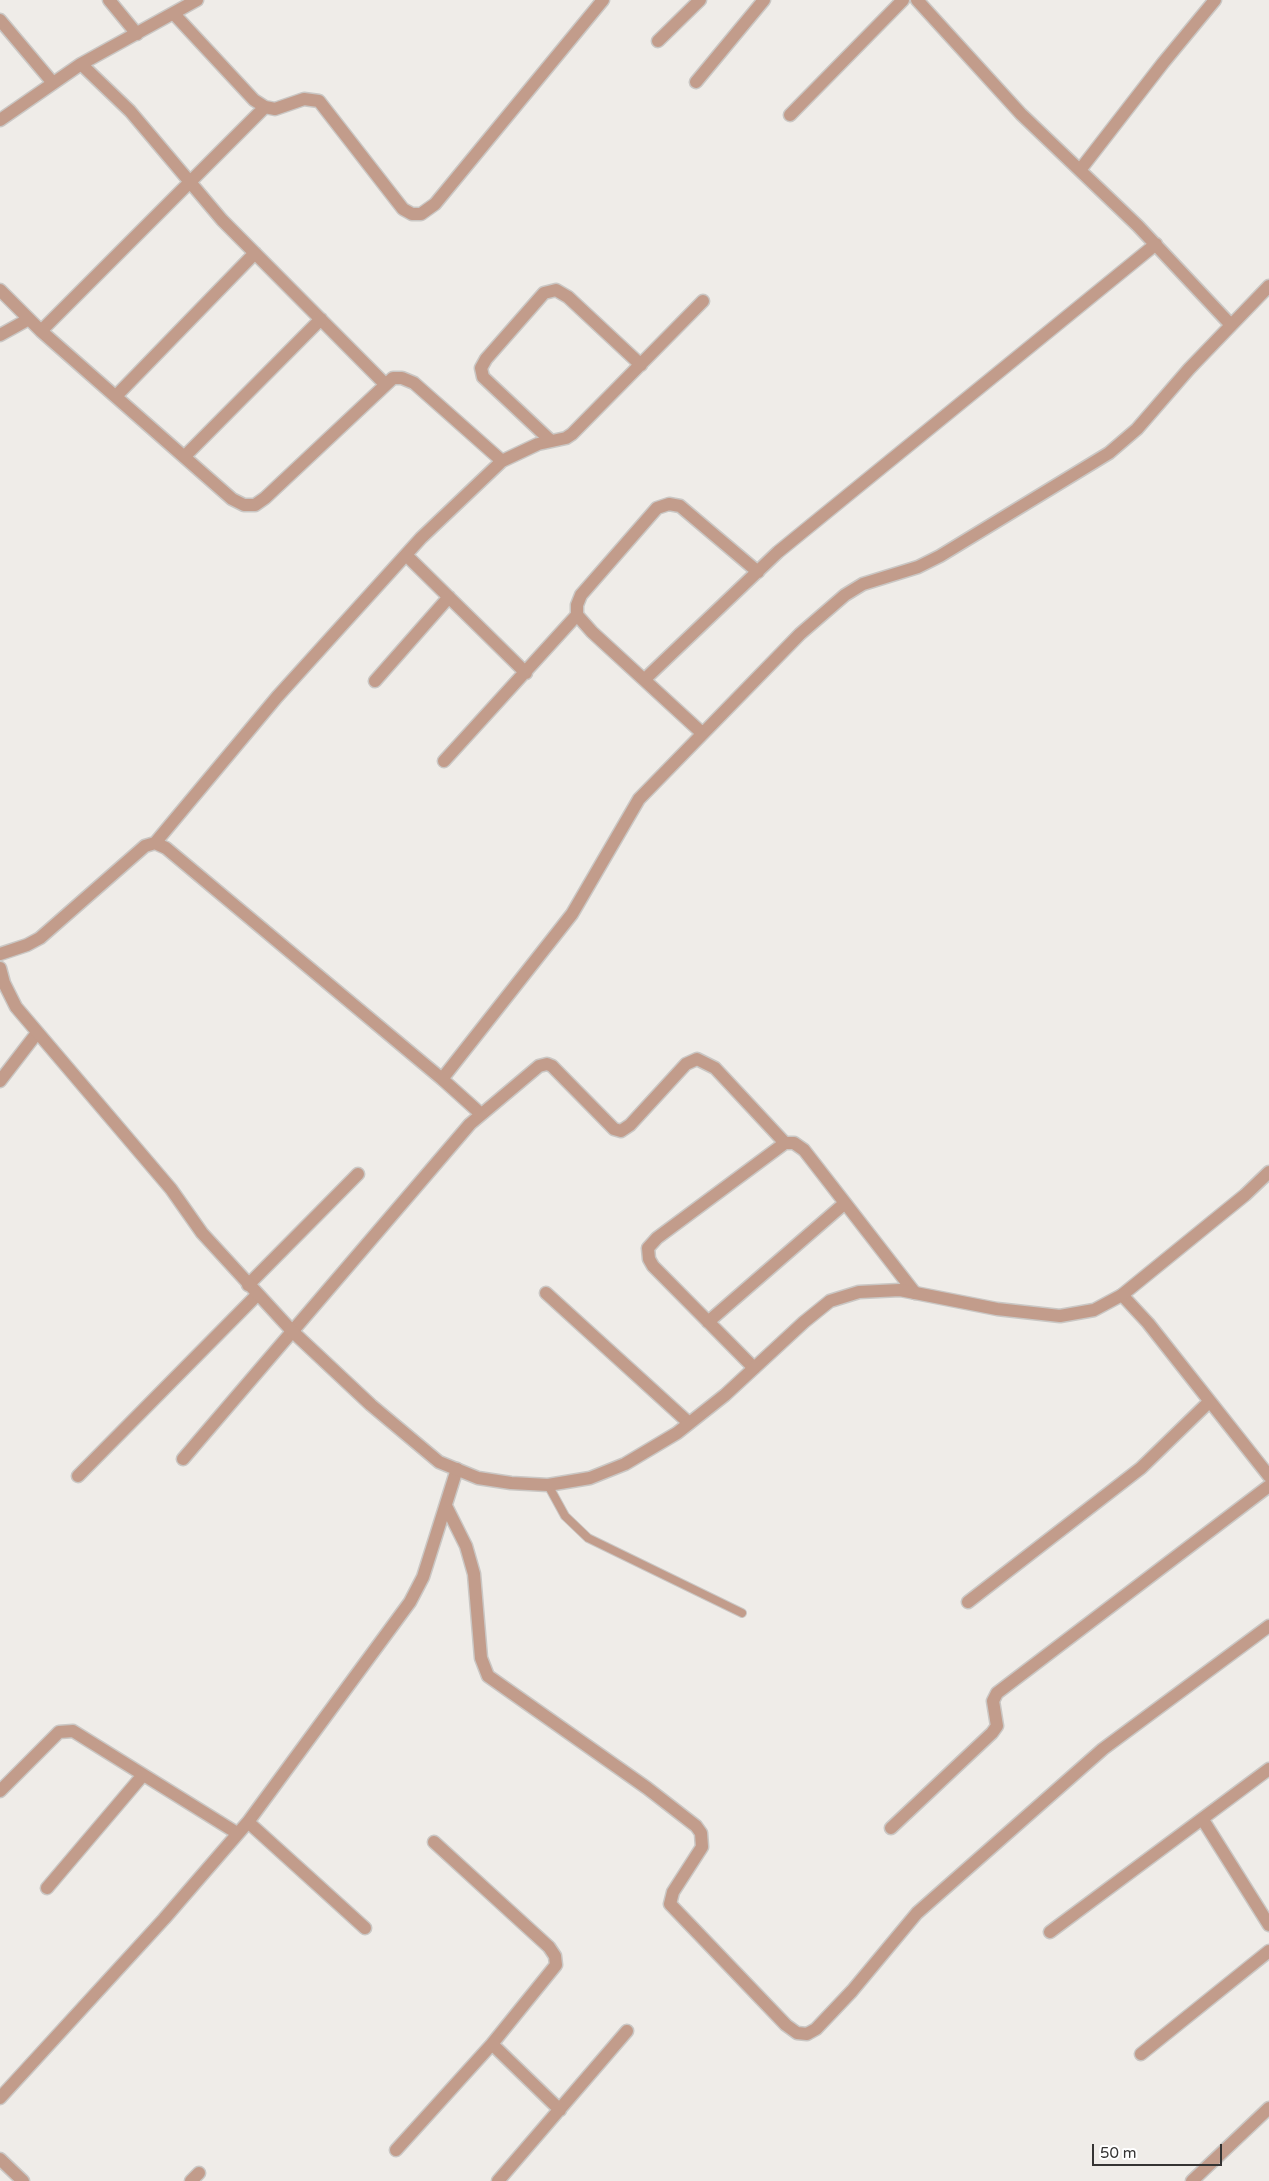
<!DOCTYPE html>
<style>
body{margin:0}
#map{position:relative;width:1269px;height:2181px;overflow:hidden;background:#efece8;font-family:"Varela Round",sans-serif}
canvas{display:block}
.scale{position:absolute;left:1092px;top:2144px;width:130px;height:22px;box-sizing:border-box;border:2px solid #353433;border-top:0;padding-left:6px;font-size:15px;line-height:18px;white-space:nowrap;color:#353433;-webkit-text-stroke:4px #fff;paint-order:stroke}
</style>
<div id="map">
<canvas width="1269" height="2181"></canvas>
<div class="scale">50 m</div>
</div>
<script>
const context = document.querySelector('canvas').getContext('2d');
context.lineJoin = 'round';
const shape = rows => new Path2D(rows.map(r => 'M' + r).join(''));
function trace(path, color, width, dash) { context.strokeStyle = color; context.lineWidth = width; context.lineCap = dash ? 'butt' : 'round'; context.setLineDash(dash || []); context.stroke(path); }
const service = shape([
 [548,1485,565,1516,588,1538,742,1613]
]);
const minor = shape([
 [109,0,137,34],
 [917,0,1021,114,1138,226,1231,325],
 [174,14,254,100,265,107,275,109,304,99,319,101,403,209,412,214,421,214,435,204,603,0],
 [0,20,53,83],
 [658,41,700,0],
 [81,64,130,111,222,220,385,384],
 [696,82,764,0],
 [790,115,903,0],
 [0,120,81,64,197,0],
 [1080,170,1163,63,1215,0],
 [0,290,41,331,232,499,244,505,255,505,265,498,393,378,402,378,414,383,502,461],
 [41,331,265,107],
 [0,335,29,319],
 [116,396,255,253],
 [551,441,483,377,481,368,486,359,544,293,556,290,568,297,641,365],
 [184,457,321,319],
 [406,555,526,673],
 [645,679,778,552,1156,244],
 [375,681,449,597],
 [702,733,592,632,577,615,577,605,581,595,657,508,669,504,680,506,758,572],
 [444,761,577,615],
 [155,843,277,697,421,538,502,461,538,444,566,438,572,434,703,301],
 [0,954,27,945,40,938,145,846,155,843,166,848,442,1079,481,1114],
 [442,1079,572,914,639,799,800,634,845,595,863,584,918,567,940,556,1109,453,1137,429,1189,369,1269,286],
 [0,1081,37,1033],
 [248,1285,358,1174],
 [546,1293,689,1423],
 [1122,1295,1148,1323,1269,1476],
 [708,1322,845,1203],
 [754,1368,653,1266,649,1259,648,1248,657,1238,785,1143,794,1143,804,1150,915,1293],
 [183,1459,470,1124,539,1066,547,1064,552,1066,614,1129,621,1131,630,1125,686,1064,697,1059,715,1068,785,1143],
 [78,1476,257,1295],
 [446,1506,466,1546,474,1574,481,1658,488,1676,647,1788,696,1826,701,1833,702,1847,673,1892,670,1904,786,2025,797,2033,807,2034,816,2029,852,1991,917,1913,1103,1749,1269,1626],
 [968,1602,1141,1468,1209,1402],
 [0,1791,59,1732,73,1731,237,1833],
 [1203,1820,1269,1925],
 [248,1822,365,1928],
 [891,1828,992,1733,997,1726,993,1701,997,1693,1269,1486],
 [47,1888,143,1775],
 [1050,1932,1269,1769],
 [492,2044,560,2110],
 [1141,2054,1269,1951],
 [0,2098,164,1919,248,1822,410,1602,423,1577,457,1469],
 [396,2150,492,2044,556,1965,555,1956,549,1947,434,1842],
 [0,2159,23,2181],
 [191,2181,199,2173],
 [498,2181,627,2031],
 [1192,2181,1269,2108]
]);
const tertiary = shape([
 [0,968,4,983,16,1007,171,1189,202,1233,292,1331,371,1405,439,1462,478,1478,511,1483,548,1485,590,1478,625,1464,677,1433,725,1395,804,1322,830,1301,859,1292,900,1290,997,1309,1060,1316,1094,1310,1122,1295,1245,1195,1269,1172]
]);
trace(service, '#cac7c4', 10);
trace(minor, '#cac7c4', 15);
trace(tertiary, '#cac7c4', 15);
trace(service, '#c29c8b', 8);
trace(minor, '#c29c8b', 12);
trace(tertiary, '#c29c8b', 12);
</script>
